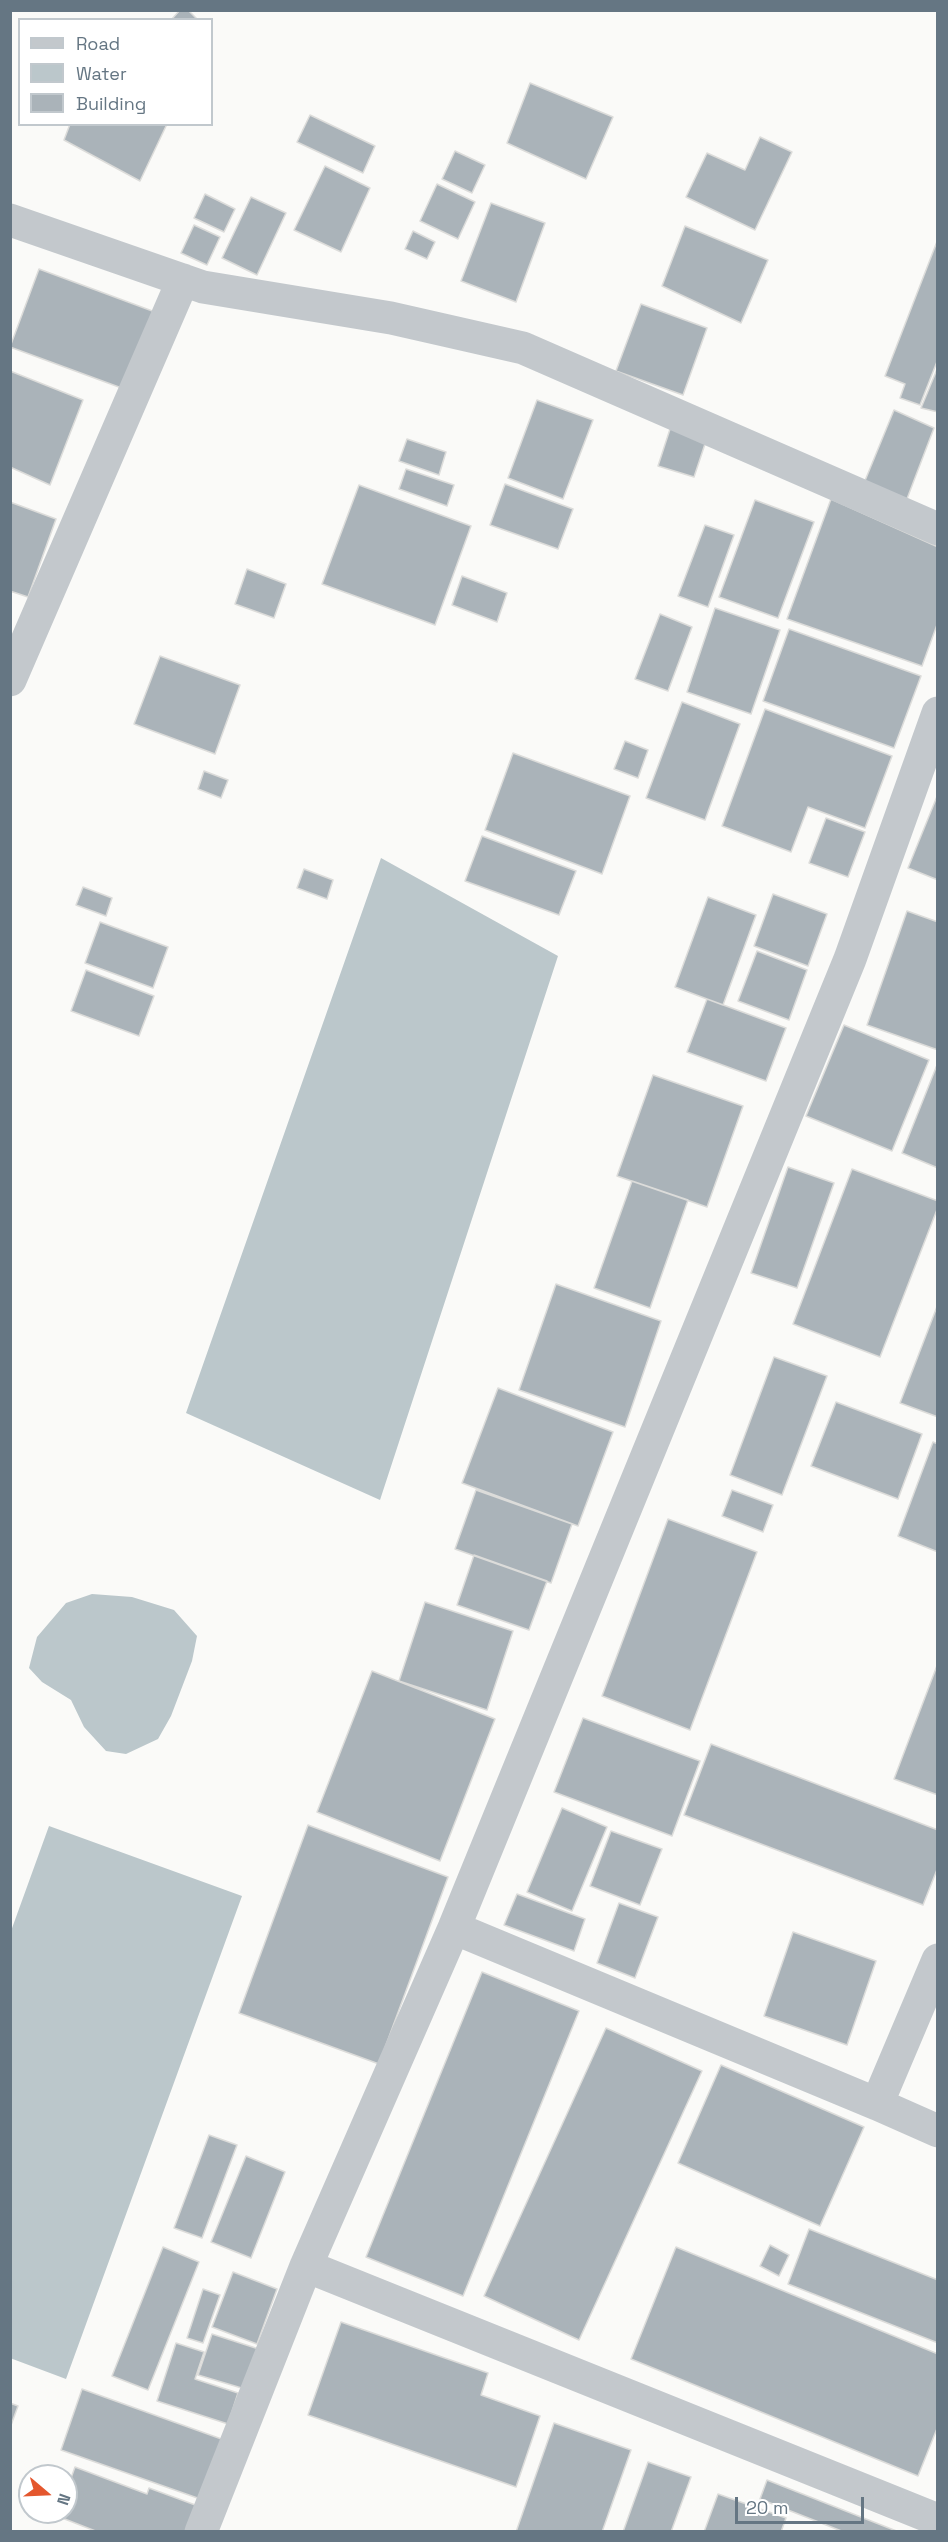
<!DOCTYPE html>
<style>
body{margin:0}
#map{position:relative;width:948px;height:2542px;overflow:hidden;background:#fafaf8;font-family:"Space Grotesk",sans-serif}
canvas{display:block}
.frame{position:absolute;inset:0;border:12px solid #657683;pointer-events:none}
.legend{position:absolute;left:18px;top:18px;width:195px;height:108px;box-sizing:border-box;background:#fff;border:2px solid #c1c8cd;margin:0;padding:8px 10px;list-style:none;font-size:18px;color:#657683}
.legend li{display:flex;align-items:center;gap:12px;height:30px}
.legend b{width:30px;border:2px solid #c1c8cd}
.north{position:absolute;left:18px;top:2464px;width:60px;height:60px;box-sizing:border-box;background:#fff;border:2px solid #c1c8cd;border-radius:50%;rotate:109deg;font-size:16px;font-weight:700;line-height:24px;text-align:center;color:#657683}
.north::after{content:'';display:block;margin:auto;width:21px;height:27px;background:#e4572e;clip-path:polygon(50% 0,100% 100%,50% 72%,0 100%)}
.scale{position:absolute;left:735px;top:2497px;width:129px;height:27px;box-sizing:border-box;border:3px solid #657683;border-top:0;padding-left:8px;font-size:18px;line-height:21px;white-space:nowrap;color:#657683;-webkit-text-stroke:4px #fff;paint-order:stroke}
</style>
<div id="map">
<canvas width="948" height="2542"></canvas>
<div class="frame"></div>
<ul class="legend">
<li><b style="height:8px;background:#c3c8cc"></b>Road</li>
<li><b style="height:16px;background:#bbc7cb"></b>Water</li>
<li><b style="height:16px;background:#aab3b9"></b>Building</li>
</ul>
<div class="north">N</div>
<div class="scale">20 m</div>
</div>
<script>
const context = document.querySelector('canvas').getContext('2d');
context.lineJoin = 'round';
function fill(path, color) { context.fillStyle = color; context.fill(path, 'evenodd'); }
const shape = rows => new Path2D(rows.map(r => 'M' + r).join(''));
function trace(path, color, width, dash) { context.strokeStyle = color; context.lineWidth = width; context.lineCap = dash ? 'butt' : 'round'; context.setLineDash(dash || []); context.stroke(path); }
fill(shape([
 [381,858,558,956,380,1500,186,1413],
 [92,1594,132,1597,174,1610,197,1636,192,1661,171,1716,158,1739,126,1754,106,1751,84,1727,71,1700,42,1682,29,1668,37,1637,66,1603],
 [49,1826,242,1896,66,2379,10,2358,11,1931]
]), '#bbc7cb');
const building = shape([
 [180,10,188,10,198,20,171,20,180,10],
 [530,83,613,117,586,179,507,143,530,83],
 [310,115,375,146,363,173,297,142,310,115],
 [70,124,167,124,140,181,64,140,70,124],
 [760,137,792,152,755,230,686,197,707,153,745,170,760,137],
 [455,151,485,165,472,193,442,179,455,151],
 [325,166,370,188,341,252,294,230,325,166],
 [437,184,475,202,458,239,420,221,437,184],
 [205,194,235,209,224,232,194,218,205,194],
 [251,197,286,213,257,275,222,258,251,197],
 [491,203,545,223,516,302,461,281,491,203],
 [194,225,220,237,207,265,181,253,194,225],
 [685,226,768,260,741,323,662,286,685,226],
 [413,231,435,242,427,259,405,249,413,231],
 [938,239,938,359,920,405,900,398,905,384,885,376,938,239],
 [39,269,155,312,127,390,10,347,39,269],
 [641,304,707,328,683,395,616,371,641,304],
 [938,367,938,412,921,408,938,367],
 [10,371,83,400,50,485,10,467,10,371],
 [537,400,593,420,563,499,508,478,537,400],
 [894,410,934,428,905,504,862,488,894,410],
 [671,426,707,438,694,477,658,466,671,426],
 [407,439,446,452,439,475,399,461,407,439],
 [406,469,454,485,447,506,399,489,406,469],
 [505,484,573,509,558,549,490,525,505,484],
 [359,485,471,526,435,625,322,584,359,485],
 [831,499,938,547,938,622,922,666,787,619,831,499],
 [755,500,814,522,778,618,719,597,755,500],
 [10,502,56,519,28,597,10,591,10,502],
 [705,525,734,535,708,607,678,596,705,525],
 [247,569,286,584,274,618,235,604,247,569],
 [462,576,507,593,497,622,452,605,462,576],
 [715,608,780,630,751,714,687,692,715,608],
 [660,614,692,627,668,691,635,679,660,614],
 [789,629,921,676,894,748,763,701,789,629],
 [160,656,240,685,215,754,134,724,160,656],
 [682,702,740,724,705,820,646,798,682,702],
 [765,709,892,756,865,828,808,807,791,852,722,826,765,709],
 [625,741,648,750,638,778,614,769,625,741],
 [513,753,630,796,602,874,485,830,513,753],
 [204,771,228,780,221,798,198,789,204,771],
 [938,794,938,880,908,868,938,794],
 [826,818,865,832,848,877,809,863,826,818],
 [482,836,576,871,559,915,465,881,482,836],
 [304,869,333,880,327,899,297,888,304,869],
 [83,887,112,898,106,916,76,905,83,887],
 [773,894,827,914,808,966,754,946,773,894],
 [708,897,756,915,723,1005,675,987,708,897],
 [907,911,938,922,938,1050,867,1025,907,911],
 [100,922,168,947,153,988,85,963,100,922],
 [757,951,807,970,789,1020,738,1001,757,951],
 [86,970,154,996,139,1036,71,1011,86,970],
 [707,999,786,1028,766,1081,687,1052,707,999],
 [844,1025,929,1060,892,1151,806,1116,844,1025],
 [937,1065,938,1065,938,1168,902,1153,937,1065],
 [653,1075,743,1106,707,1207,617,1176,653,1075],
 [788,1167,834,1183,797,1288,751,1273,788,1167],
 [852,1169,938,1201,938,1207,880,1357,793,1324,852,1169],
 [632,1181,688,1200,650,1308,594,1288,632,1181],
 [556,1284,661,1321,625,1427,519,1390,556,1284],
 [938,1304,938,1417,900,1403,938,1304],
 [774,1357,827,1376,782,1495,730,1475,774,1357],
 [498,1388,613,1432,578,1526,462,1483,498,1388],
 [836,1402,922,1434,898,1499,811,1466,836,1402],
 [933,1442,938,1444,938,1552,898,1536,933,1442],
 [476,1490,572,1524,551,1583,455,1549,476,1490],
 [732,1490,773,1505,763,1532,722,1516,732,1490],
 [668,1519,757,1552,690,1730,602,1696,668,1519],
 [474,1555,547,1581,529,1630,457,1605,474,1555],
 [425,1602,513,1631,487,1710,399,1681,425,1602],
 [938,1663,938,1795,894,1779,938,1663],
 [372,1671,495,1719,440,1861,317,1812,372,1671],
 [583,1718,700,1761,672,1836,554,1792,583,1718],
 [711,1744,938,1830,938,1867,923,1905,684,1815,711,1744],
 [562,1808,607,1827,572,1911,527,1892,562,1808],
 [308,1825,448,1877,379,2064,239,2013,308,1825],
 [611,1831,662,1849,640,1905,590,1886,611,1831],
 [517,1894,585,1919,574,1951,504,1925,517,1894],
 [619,1903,658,1917,635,1978,597,1963,619,1903],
 [793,1932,876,1961,847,2045,764,2016,793,1932],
 [482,1972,579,2011,463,2296,366,2257,482,1972],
 [606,2028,702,2071,579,2340,484,2296,606,2028],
 [721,2065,864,2127,820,2226,678,2163,721,2065],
 [209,2135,237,2145,202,2238,174,2228,209,2135],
 [246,2156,285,2172,251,2258,211,2242,246,2156],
 [809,2229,938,2280,938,2343,788,2284,809,2229],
 [770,2245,789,2255,779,2276,760,2266,770,2245],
 [163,2247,199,2262,148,2390,112,2376,163,2247],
 [676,2247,938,2354,938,2426,918,2476,631,2359,676,2247],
 [233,2272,277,2289,257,2344,212,2327,233,2272],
 [203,2289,220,2295,203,2343,187,2338,203,2289],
 [341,2322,488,2373,481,2395,540,2416,516,2487,308,2415,341,2322],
 [212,2334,268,2352,255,2392,198,2375,212,2334],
 [176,2343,204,2352,195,2379,238,2393,228,2424,157,2401,176,2343],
 [82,2389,227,2441,206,2501,61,2450,82,2389],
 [10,2403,18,2406,10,2428,10,2403],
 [554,2423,631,2450,602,2532,516,2532,554,2423],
 [648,2462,691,2477,671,2532,623,2532,648,2462],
 [75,2467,147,2494,149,2488,198,2506,188,2532,98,2532,57,2516,58,2512,66,2512,66,2492,75,2467],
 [767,2480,899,2532,844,2532,760,2499,767,2480],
 [718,2494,786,2518,781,2532,704,2532,718,2494]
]);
fill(building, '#aab3b9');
trace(building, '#dcdcda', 1.5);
trace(shape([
 [10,220,203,287,391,318,523,348,938,529],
 [10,680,183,280],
 [454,1928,877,2104,938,2131],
 [877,2104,938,1960],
 [306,2266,938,2520],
 [201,2532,306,2266,454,1928,850,959,938,713]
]), '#c3c8cc', 33);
</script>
